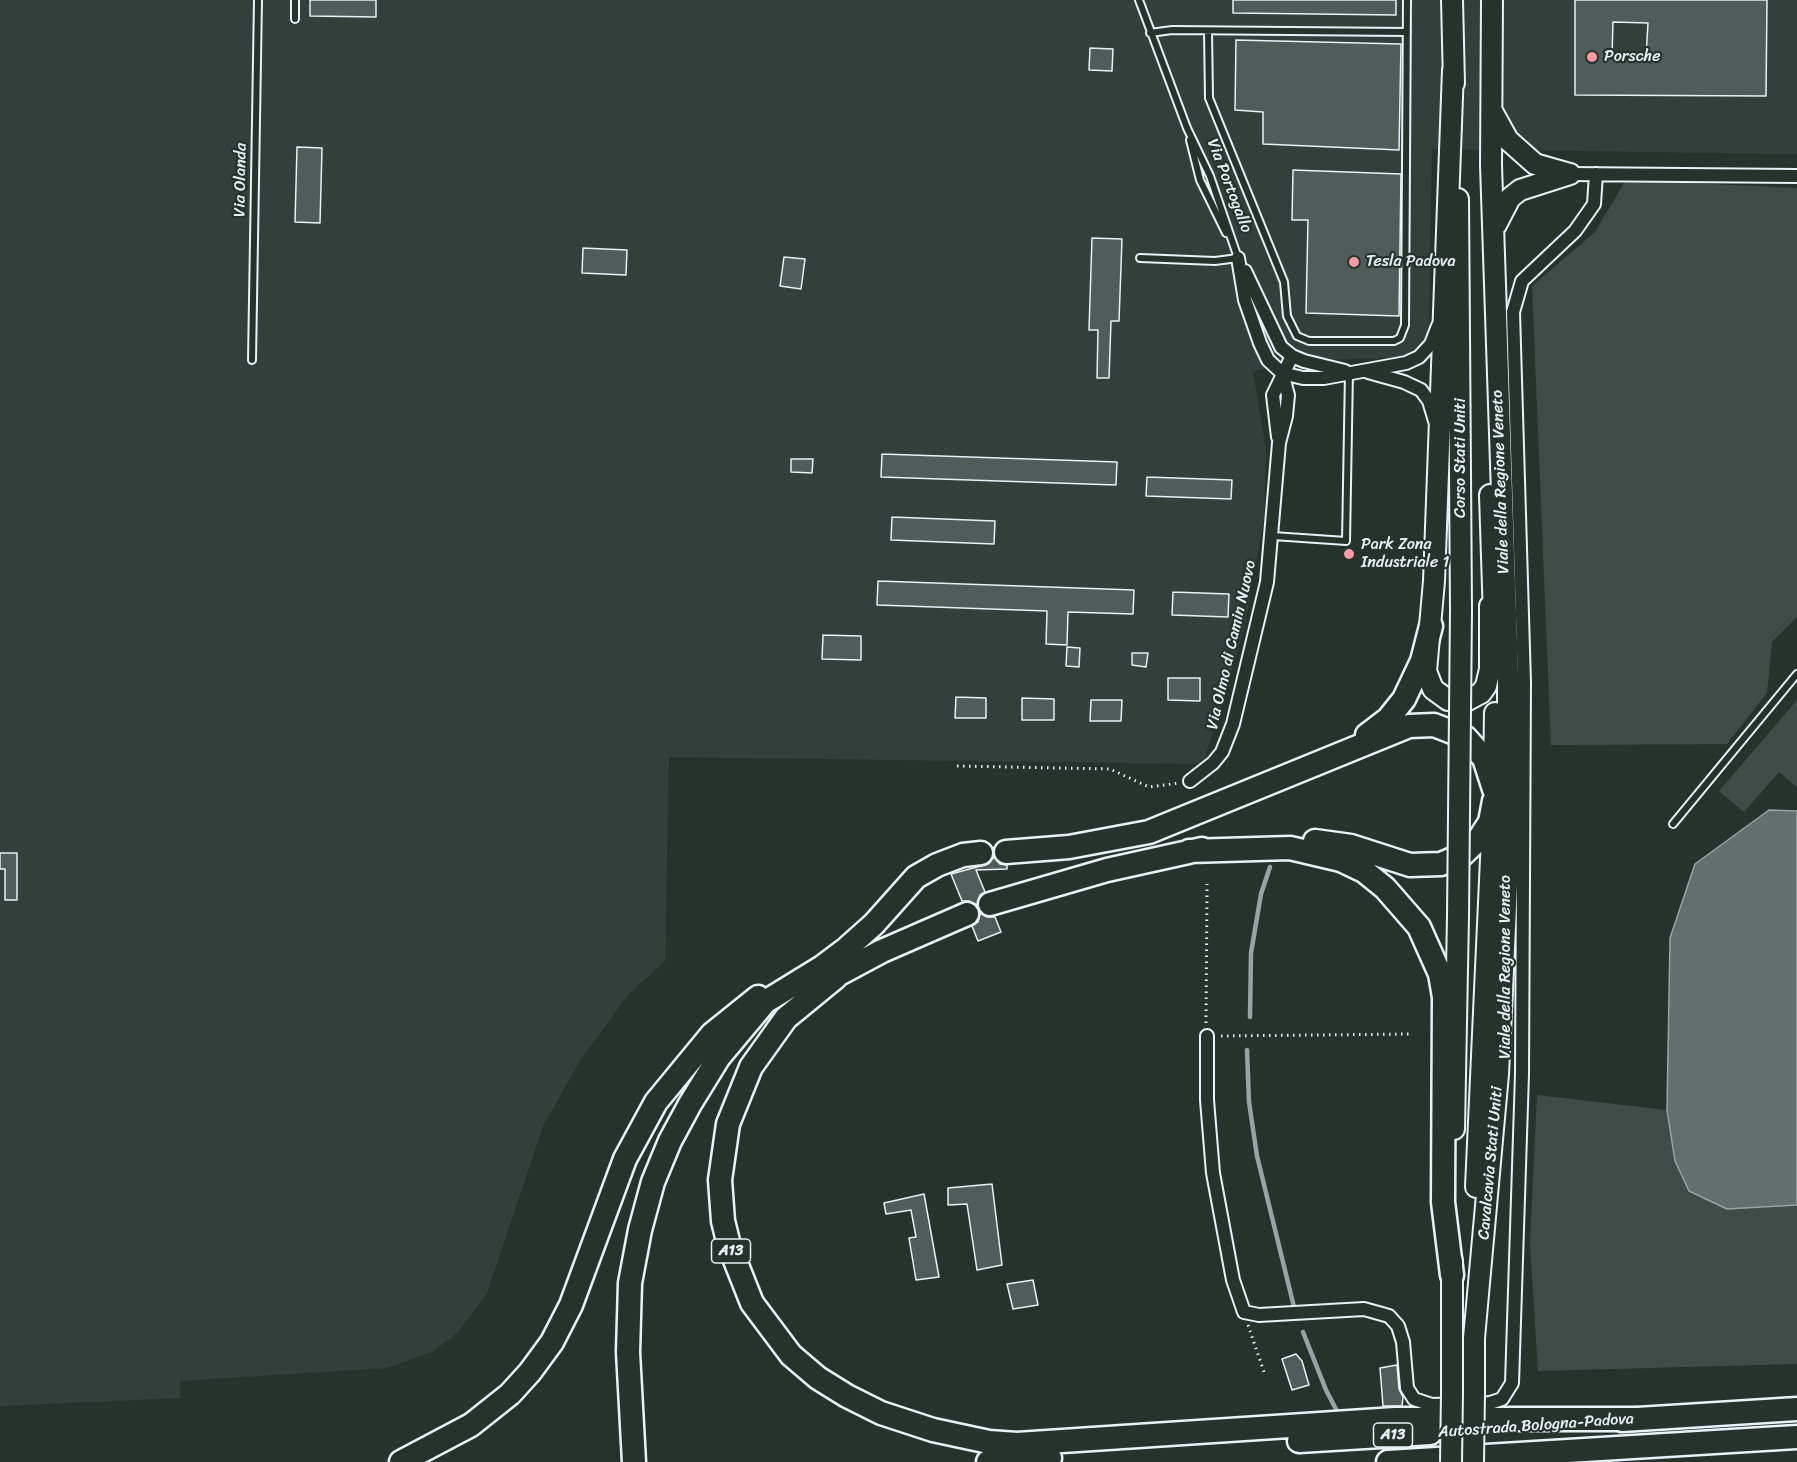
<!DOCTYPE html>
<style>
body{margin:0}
canvas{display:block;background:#26332d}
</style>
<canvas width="1797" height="1462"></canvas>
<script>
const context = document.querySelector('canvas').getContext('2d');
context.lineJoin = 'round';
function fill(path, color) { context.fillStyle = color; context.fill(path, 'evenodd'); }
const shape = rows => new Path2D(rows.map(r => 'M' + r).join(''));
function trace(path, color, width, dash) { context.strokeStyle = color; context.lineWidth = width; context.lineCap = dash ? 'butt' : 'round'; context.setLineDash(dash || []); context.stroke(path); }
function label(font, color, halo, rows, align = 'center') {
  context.font = font + ' Sriracha,sans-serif'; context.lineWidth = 4.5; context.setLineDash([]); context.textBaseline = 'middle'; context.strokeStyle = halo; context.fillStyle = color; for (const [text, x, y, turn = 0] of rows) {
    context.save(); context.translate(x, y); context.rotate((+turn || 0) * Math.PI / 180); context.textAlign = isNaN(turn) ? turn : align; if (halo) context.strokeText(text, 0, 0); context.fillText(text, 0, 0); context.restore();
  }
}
fill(shape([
 [0,0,1797,0,1797,154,1432,149,1429,335,1405,357,1322,360,1310,355,1253,372,1266,449,1264,518,1244,630,1203,764,669,757,665,961,628,995,581,1059,543,1126,487,1293,458,1332,432,1352,387,1368,180,1381,180,1398,0,1406]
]), '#333f3a');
fill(shape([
 [1626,180,1797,188,1797,617,1772,642,1767,693,1727,744,1551,745,1532,286,1595,232],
 [1797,700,1797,787,1779,772,1744,812,1719,791],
 [1537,1095,1667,1110,1675,1161,1727,1209,1797,1205,1797,1364,1538,1371,1530,1243]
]), '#3e4b47');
const water = shape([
 [1769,810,1797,811,1797,1205,1727,1209,1689,1191,1675,1161,1667,1110,1670,938,1695,864,1769,810]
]);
fill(water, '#636f6d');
trace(water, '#98a3a5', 1.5);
trace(shape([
 [1250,1017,1251,953,1261,894,1270,867],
 [1247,1050,1249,1102,1257,1156,1294,1307],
 [1303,1332,1326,1390,1339,1415]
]), '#98a3a5', 4.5);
const building = shape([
 [310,0,376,0,376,17,310,16,310,0],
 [1233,0,1396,0,1396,15,1233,13,1233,0],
 [1575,0,1767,0,1766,96,1575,95,1575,0],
 [1613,22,1648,23,1646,57,1612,56,1613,22],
 [1236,40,1401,44,1399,150,1263,144,1263,112,1235,110,1236,40],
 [1090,48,1113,49,1112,71,1089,70,1090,48],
 [297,147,322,148,320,223,295,222,297,147],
 [1293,170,1401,174,1399,316,1306,313,1308,220,1292,220,1293,170],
 [1092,238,1122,239,1119,321,1111,321,1109,378,1097,378,1098,330,1089,330,1092,238],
 [583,248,627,250,626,275,582,273,583,248],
 [784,257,805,259,801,289,780,286,784,257],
 [882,454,1117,462,1116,485,881,477,882,454],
 [791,459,813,459,812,473,791,472,791,459],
 [1147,477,1232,480,1231,499,1146,496,1147,477],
 [892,517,995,521,994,544,891,540,892,517],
 [878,581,1134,590,1133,614,1068,612,1067,645,1046,644,1047,611,877,605,878,581],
 [1173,592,1229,594,1228,617,1172,615,1173,592],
 [823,635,861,636,861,660,822,659,823,635],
 [1067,647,1080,648,1079,667,1066,666,1067,647],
 [1132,653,1148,653,1146,667,1132,665,1132,653],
 [1168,678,1200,678,1200,701,1168,700,1168,678],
 [956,697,986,698,986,718,955,718,956,697],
 [1022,698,1054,699,1054,720,1022,720,1022,698],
 [1091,700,1122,700,1121,721,1090,721,1091,700],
 [0,853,17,853,17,900,5,900,5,869,0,869,0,853],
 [994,857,1000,864,1007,865,1007,869,976,870,985,892,980,895,977,905,969,901,962,901,951,874,988,864,994,857],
 [980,913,987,917,995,917,1001,932,978,941,972,926,978,922,980,913],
 [992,1184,1002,1265,977,1270,967,1204,948,1205,948,1188,992,1184],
 [924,1194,939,1277,916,1280,909,1238,916,1237,911,1210,886,1214,884,1203,924,1194],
 [1033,1280,1038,1305,1013,1309,1007,1284,1033,1280],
 [1296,1354,1302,1361,1309,1385,1292,1390,1282,1359,1296,1354],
 [1397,1365,1399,1389,1403,1397,1402,1406,1383,1406,1380,1368,1397,1365]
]);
fill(building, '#505c59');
trace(building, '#e8f1f8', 1.5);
const lane = shape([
 [1139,0,1187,128,1210,176,1238,258],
 [295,19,295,0],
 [1208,32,1209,98,1284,282,1287,316,1297,336,1309,341,1394,341,1400,338,1405,325,1407,0],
 [1150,33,1172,30,1407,32],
 [1190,140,1200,180,1226,233],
 [1140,258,1215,261,1238,258],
 [252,360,258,0],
 [1273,536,1346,541,1349,372],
 [1673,824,1797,674]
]);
const street = shape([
 [1570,174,1797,176],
 [1238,258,1245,300,1260,343,1268,360,1282,373,1303,378,1324,378,1406,363,1419,357,1431,344,1438,326],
 [1245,271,1281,347,1292,356,1304,361,1345,371],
 [1368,372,1404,382,1421,390,1429,401,1435,421],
 [1278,437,1273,395,1292,356],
 [1190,781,1213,763,1222,752,1233,724,1267,582,1279,443,1286,416,1288,395,1282,373],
 [1207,1036,1207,1100,1213,1173,1233,1280,1244,1312,1259,1315,1364,1309,1389,1316,1398,1326,1403,1342,1407,1388,1414,1399,1432,1405,1490,1403,1502,1399,1512,1383,1522,1074,1524,683,1513,312,1522,281,1575,231,1594,204,1596,174]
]);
const primary = shape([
 [1452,0,1454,83],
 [1453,70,1434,581,1426,671,1433,689,1448,700,1466,701,1481,693,1486,686,1490,669,1490,606],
 [1492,111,1508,140,1535,164,1570,174],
 [1458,199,1461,610],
 [1496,225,1510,198,1520,190,1570,174],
 [1490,495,1494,618],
 [1494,780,1495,713],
 [1454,1129,1458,916],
 [1476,1187,1493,815],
 [1452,1261,1452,1394],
 [1474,1393,1474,1338,1498,1074,1508,864,1508,673,1491,165,1492,0]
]);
const highway = shape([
 [1367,735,1388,719,1404,699,1422,661,1431,626],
 [1315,841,1351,846,1410,865,1441,864,1462,855,1479,839,1490,822,1494,801],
 [1189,851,1290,848,1341,860,1364,871,1385,888,1419,927,1440,974,1444,997,1443,1202,1452,1275],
 [1006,852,1069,847,1149,832,1409,726,1434,725,1465,737,1484,758,1494,789],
 [990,904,1107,870,1202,849],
 [836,977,786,1018,751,1067,728,1124,720,1180,723,1221,729,1245,752,1303,791,1355,818,1378,847,1396,881,1413,933,1430,989,1442,1017,1444,1395,1419,1636,1419],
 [824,982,882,951,967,914],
 [1622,1420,1797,1409],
 [1299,1441,1430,1433],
 [401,1462,471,1425,510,1394,530,1372,552,1342,571,1305,625,1159,656,1102,712,1034,758,997],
 [634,1462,628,1352,630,1283,640,1230,653,1182,670,1141,690,1104,719,1057,765,1002,822,967,846,949,874,924,916,877,937,865,963,855,981,853],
 [988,1462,1050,1458],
 [1388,1462,1797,1437]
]);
trace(lane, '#e8f1f8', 10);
trace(street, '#e8f1f8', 16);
trace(primary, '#e8f1f8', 24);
trace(highway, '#e8f1f8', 27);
trace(shape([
 [957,766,1110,769,1149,787,1179,783],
 [1206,1023,1207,884],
 [1221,1036,1409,1034],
 [1248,1325,1264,1372]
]), '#e8f1f8', 3, [1.5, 4.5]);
trace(lane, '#26332d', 6);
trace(street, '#26332d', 12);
trace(primary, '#26332d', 20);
trace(highway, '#26332d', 22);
const primaryBridge = shape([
 [1458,916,1461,610],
 [1451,1462,1452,1394],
 [1473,1462,1474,1393]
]);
trace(primaryBridge, '#e8f1f8', 24, []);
trace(primaryBridge, '#26332d', 20);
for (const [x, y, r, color] of [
 [1592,57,6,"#ff9aa2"],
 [1354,262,6,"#ff9aa2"],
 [1349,554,6,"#ff9aa2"]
]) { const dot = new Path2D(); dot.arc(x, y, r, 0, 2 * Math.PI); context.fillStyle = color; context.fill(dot); trace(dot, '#26332d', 2); }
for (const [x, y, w] of [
 [731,1251,39],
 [1393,1435,39]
]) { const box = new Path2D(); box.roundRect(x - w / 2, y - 12, w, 24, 4.5); context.fillStyle = '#26332d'; context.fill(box); trace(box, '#e8f1f8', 1.5); }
label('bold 15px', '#e8f1f8', null, [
 ["A13",731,1251],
 ["A13",1393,1435]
]);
label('16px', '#e8f1f8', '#26332d', [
 ["Porsche",1604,57],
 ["Tesla Padova",1366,262],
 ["Park Zona",1361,545],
 ["Industriale 1",1361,563]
], 'left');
label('16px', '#e8f1f8', '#26332d', [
 ["Via Olanda",241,180,-89],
 ["Via Portogallo",1229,186,69],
 ["Corso Stati Uniti",1461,458,-90],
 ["Viale della Regione Veneto",1501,482,-92],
 ["Via Olmo di Camin Nuovo",1232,645,-77],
 ["Viale della Regione Veneto",1506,967,-90],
 ["Cavalcavia Stati Uniti",1491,1163,-85],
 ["Autostrada Bologna-Padova",1536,1426,-4]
]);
</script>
